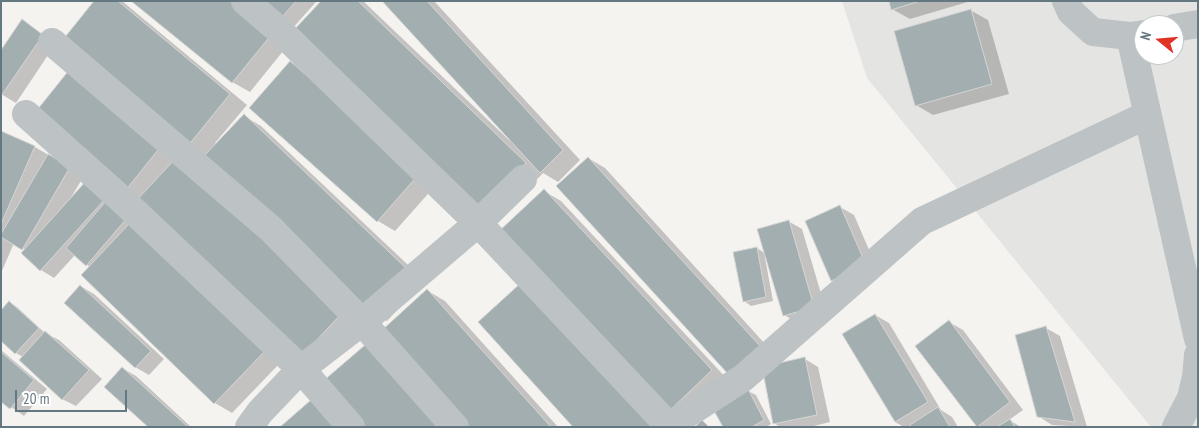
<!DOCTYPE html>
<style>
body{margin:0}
#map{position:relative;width:1199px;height:428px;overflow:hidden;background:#f4f3f0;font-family:"PT Sans Narrow",sans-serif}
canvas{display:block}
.frame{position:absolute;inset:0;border:2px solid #637880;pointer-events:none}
.north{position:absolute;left:1134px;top:15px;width:50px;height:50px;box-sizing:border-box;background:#fff;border:1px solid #c1c9cc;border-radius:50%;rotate:287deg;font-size:14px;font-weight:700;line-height:20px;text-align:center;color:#637880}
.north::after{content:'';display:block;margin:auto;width:18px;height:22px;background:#de3325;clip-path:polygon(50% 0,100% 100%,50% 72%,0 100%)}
.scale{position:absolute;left:15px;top:390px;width:112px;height:22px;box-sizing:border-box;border:2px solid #637880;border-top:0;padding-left:6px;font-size:15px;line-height:18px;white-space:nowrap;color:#637880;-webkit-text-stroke:4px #fff;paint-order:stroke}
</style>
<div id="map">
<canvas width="1199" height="428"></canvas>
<div class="frame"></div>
<div class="north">N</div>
<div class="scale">20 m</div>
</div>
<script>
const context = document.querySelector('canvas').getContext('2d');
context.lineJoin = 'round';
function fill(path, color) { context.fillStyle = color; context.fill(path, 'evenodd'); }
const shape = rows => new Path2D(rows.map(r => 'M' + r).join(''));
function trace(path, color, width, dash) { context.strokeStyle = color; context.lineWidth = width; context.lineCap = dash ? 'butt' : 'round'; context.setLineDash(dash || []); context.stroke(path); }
fill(shape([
 [842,1,1198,1,1198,427,1151,427,867,78],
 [1144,25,1174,25,1174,55,1144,55]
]), '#e4e5e3');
fill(shape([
 [96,1,122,1,247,105,215,143,217,145,244,116,261,126,425,281,387,321,369,311,188,146],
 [133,1,234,1,288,45,250,92,232,82],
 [253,1,315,1,316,2,291,30],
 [323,1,363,1,509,140,510,139,384,1,434,1,580,160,558,182,543,173,498,220],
 [890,1,971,1,910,19,892,9],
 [970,10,988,20,1009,94,933,115,916,105],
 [22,21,56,43,16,103,1,94],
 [291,62,308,72,436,185,395,231,378,221],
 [87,81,357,325,317,368,125,190],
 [1,132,35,147,84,176,70,199,87,182,280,363,232,413,215,403,90,267,75,255,54,278,41,270,26,250,14,243,1,273],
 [588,158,605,168,777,357,765,368,805,359,818,367,830,422,810,427,780,427,774,423,763,369],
 [544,191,561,201,729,381,684,423],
 [840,207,854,215,879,273,846,288,832,280],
 [788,221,802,229,827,314,798,323,784,315,767,257,765,258,773,301,751,306,744,301,757,248,766,254],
 [80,286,94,294,164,359,149,375,135,367],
 [428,291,445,301,558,427,467,427],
 [10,303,17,307,45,333,59,340,102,379,76,406,62,399,23,357,16,353],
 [875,315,889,323,941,410,952,417,958,427,904,427,895,422],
 [949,322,963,330,1023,410,1009,420,1021,427,977,426],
 [1046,328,1060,336,1087,427,1052,425,1038,416],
 [1,350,47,389,24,416,1,400],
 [122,368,136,376,191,427,150,427],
 [748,391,756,395,771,424,766,427,725,427]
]), '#0003');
const building = shape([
 [94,1,118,1,230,94,187,147,61,42,94,1],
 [131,1,230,1,271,35,232,83,131,1],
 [252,1,296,1,277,23,252,1],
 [321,1,358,1,526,163,480,211,293,31,321,1],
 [382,1,427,1,563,150,540,173,382,1],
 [889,1,920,1,891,10,889,1],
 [971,9,992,84,915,106,894,31,971,9],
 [22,19,43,35,1,96,1,50,22,19],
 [290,61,419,174,377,222,249,108,290,61],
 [70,69,162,145,125,191,33,115,70,69],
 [244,114,408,270,369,312,204,156,244,114],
 [1,131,35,146,1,224,1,131],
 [48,154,70,167,22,250,1,237,1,234,48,154],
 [177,157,341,314,299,359,135,202,177,157],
 [588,157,760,346,729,375,556,186,588,157],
 [86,181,106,198,40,271,21,253,86,181],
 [544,189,712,370,666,414,497,233,544,189],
 [107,200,127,218,86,266,66,248,107,200],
 [840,205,866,265,831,281,805,221,840,205],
 [789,220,814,307,783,316,757,229,789,220],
 [130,223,264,352,214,404,81,275,130,223],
 [757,247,766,297,743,302,733,252,757,247],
 [523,281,654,427,573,427,478,322,523,281],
 [80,285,151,351,135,368,64,303,80,285],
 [427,289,551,427,465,427,380,332,427,289],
 [9,301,39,328,15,354,1,341,1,310,9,301],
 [875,314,928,402,895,422,842,334,875,314],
 [949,320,1010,402,977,427,915,346,949,320],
 [1046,326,1075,422,1037,417,1015,335,1046,326],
 [45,331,89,370,62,400,19,360,45,331],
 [372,339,447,427,360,427,322,382,372,339],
 [1,352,34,380,10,409,1,402,1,352],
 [805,357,817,415,773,424,762,367,805,357],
 [122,367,188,427,148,427,104,387,122,367],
 [748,389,764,420,752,427,723,427,713,409,748,389],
 [319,393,349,427,280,427,319,393],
 [938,407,950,427,911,427,910,425,938,407],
 [1010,419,1015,427,997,427,1010,419],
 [702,420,709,427,695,427,702,420]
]);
fill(building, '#a3aeb1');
trace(building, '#d5d5d3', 1);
trace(shape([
 [245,1,280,31,478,223,668,425],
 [1066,1,1071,12,1093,32,1130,36,1144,34],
 [1174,28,1198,24],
 [1130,36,1198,339],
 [52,42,271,229,362,322,455,427],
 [26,114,120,198,301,369,351,427],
 [249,427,260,412,301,369,362,322,478,223,523,179],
 [667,427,743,378,922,221,1147,115],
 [1176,427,1191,398,1196,377,1198,355]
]), '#bdc2c4', 28);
</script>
